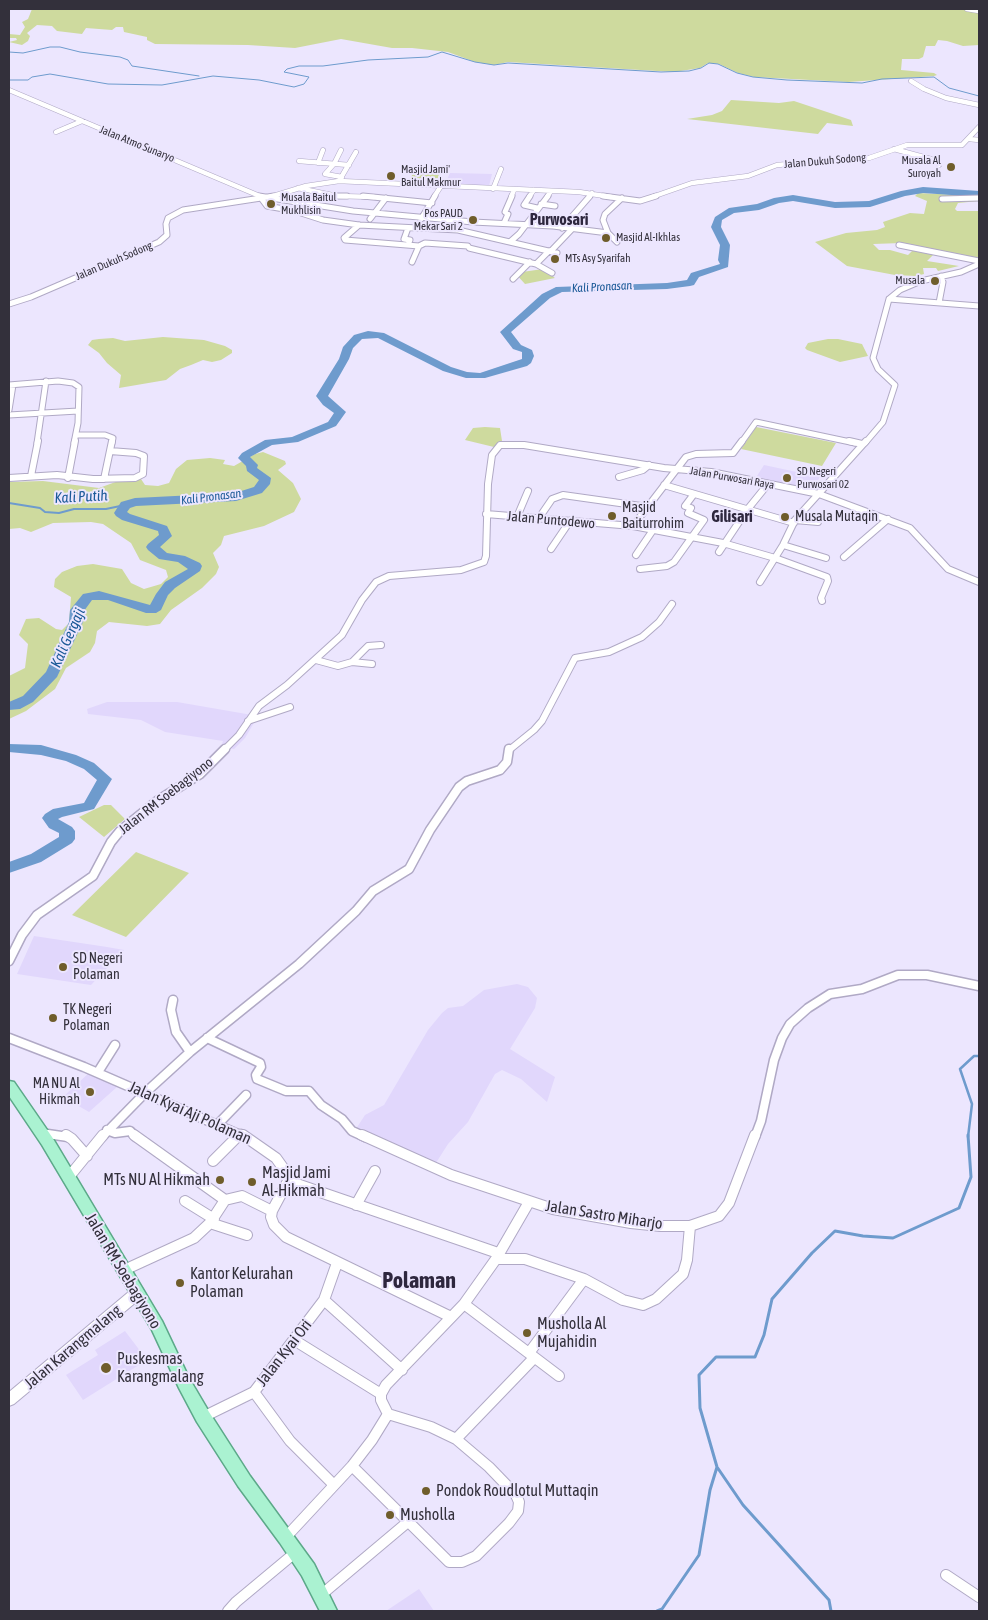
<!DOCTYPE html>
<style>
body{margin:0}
#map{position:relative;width:988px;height:1620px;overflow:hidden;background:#ece6fe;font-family:"Asap Condensed",sans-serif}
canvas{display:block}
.frame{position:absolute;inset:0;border:10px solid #33303b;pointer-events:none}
</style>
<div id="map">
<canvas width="988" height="1620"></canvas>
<div class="frame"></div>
</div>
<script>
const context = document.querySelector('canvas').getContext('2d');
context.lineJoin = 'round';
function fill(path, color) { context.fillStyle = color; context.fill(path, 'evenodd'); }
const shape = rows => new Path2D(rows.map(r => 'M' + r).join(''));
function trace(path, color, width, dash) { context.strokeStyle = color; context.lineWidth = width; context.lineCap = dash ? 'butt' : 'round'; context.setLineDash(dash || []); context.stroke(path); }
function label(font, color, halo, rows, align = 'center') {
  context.font = font + ' "Asap Condensed",sans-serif'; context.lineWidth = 4; context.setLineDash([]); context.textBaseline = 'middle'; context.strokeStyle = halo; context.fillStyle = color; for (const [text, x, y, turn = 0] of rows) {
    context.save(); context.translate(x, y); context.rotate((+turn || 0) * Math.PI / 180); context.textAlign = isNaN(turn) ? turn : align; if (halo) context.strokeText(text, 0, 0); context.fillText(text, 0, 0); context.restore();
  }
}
fill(shape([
 [450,173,492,174,489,186,445,184],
 [764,465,820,477,811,491,755,479],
 [107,702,177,702,258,716,245,738,234,749,221,747,223,741,165,732,141,720,88,714,87,709],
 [34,936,107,947,124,950,91,985,17,974],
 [517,984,528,987,537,998,535,1008,510,1049,555,1077,547,1102,521,1079,502,1070,495,1074,468,1122,448,1144,434,1166,354,1132,365,1115,384,1105,428,1030,442,1013,448,1008,463,1006,484,990],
 [91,1071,117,1087,89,1112,63,1097],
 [125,1331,147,1360,83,1400,66,1375,98,1355,95,1350],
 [419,1589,434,1611,386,1611]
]), '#e1d7fc');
fill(shape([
 [32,9,979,9,979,45,963,46,947,41,938,40,935,46,926,46,923,57,919,59,902,59,901,70,934,73,937,75,934,76,848,82,754,77,738,73,719,64,708,63,700,68,674,72,508,62,494,65,475,62,448,52,412,48,392,48,341,39,295,48,248,45,155,44,147,40,147,37,124,32,123,27,116,27,112,30,86,28,82,34,57,31,52,26,37,25,27,33,30,36,28,41,22,45,9,42,17,40,16,38,9,38,9,34,20,35,25,27,22,22,28,19],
 [731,100,779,103,794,101,851,120,853,126,827,123,818,134,687,119,712,115,722,111],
 [415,166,441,167,437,182,410,181],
 [918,193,979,196,979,201,958,203,955,209,957,211,979,211,979,257,970,257,902,243,873,244,879,250,890,250,908,255,914,249,934,254,927,261,959,266,938,271,936,268,923,268,924,274,916,276,895,275,847,266,815,242,846,233,877,230,885,227,883,222,910,213,924,214,927,201,915,196],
 [543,269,555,278,525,284,515,273],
 [163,337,204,340,225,346,232,350,232,353,221,360,212,362,203,360,191,365,180,369,166,380,119,388,121,375,107,363,99,353,88,345,92,340,99,339,113,338,125,341],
 [828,339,838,339,862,344,868,356,840,362,807,350,805,348,808,343],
 [485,427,500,428,502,441,494,447,465,440,473,428],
 [756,427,836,443,822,466,741,449],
 [263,452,285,461,286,464,278,470,293,483,301,499,294,512,264,526,224,536,221,545,213,553,219,567,216,574,202,588,171,610,160,624,147,626,109,622,97,631,95,643,90,652,66,668,55,689,26,711,9,719,10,683,9,676,25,668,28,644,19,635,26,619,39,618,56,629,62,630,69,623,71,597,54,587,55,579,62,572,77,566,93,564,122,569,131,583,144,589,161,584,168,577,166,570,140,560,131,543,103,524,91,522,53,523,31,532,20,528,9,529,9,482,43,481,99,488,121,480,141,479,145,485,158,486,169,483,176,469,187,460,210,458,225,460,223,464,234,466,255,454],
 [104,805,111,805,125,819,104,837,79,817],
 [136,852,189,873,126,937,72,915]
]), '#ceda9e');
trace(shape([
 [9,52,23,53,50,47,60,47,80,52,120,57,128,60,132,66,199,76],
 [9,80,28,80,32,77,50,74,108,84,162,85,213,76,259,80,294,87,304,84,309,77,284,72,287,69,299,66,323,66,368,60,428,57,442,52,475,62,494,65,508,63,661,72,689,71,701,68,709,63,718,64,737,73,753,77,787,80,862,83,882,79,934,77,949,88,979,96]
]), '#6e9bcd', 1);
trace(shape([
 [9,503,40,508,45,512,59,513,74,509,106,509,125,505]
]), '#6e9bcd', 2);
trace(shape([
 [968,1137,972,1104,960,1069,974,1056,979,1056]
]), '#6e9bcd', 2.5);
trace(shape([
 [657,1611,662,1609,699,1555,710,1490,717,1467],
 [831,1611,829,1600,743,1505,717,1467,700,1408,699,1375,716,1357,755,1357,764,1335,772,1299,812,1253,835,1231,863,1236,893,1238,959,1208,971,1177,968,1135]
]), '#6e9bcd', 3);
fill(shape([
 [923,187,979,191,979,197,923,193,905,196,870,207,835,208,793,201,779,203,759,210,734,213,722,220,721,227,730,245,728,267,699,277,694,285,690,286,667,289,562,292,550,298,511,332,521,345,532,350,534,356,531,363,527,366,485,378,466,378,443,371,378,338,362,339,353,348,349,359,328,396,346,412,336,426,298,442,272,445,250,457,258,465,257,468,271,478,270,484,262,493,236,501,136,506,130,508,127,512,130,514,167,526,172,536,160,547,167,553,185,556,200,563,202,566,200,571,175,588,168,595,161,610,156,613,146,613,108,600,92,600,84,611,83,622,57,677,33,702,20,709,9,710,9,702,23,696,46,672,69,622,70,610,83,594,99,591,150,605,156,594,165,582,188,569,178,562,159,559,148,550,146,547,148,544,159,535,158,531,122,520,116,516,114,513,121,502,135,498,235,493,254,487,259,480,247,471,246,466,238,458,242,453,265,440,292,437,328,422,334,413,323,405,316,396,339,359,343,347,354,335,368,331,384,333,451,367,467,372,480,373,522,359,522,352,513,349,500,332,542,294,556,287,667,283,687,280,691,273,720,264,718,260,720,245,711,227,715,217,729,208,757,204,774,198,793,195,835,202,869,201,901,191,923,187],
 [9,744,41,745,76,755,94,763,112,779,94,809,62,817,58,819,72,827,75,831,75,839,72,843,41,862,9,873,9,862,31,854,59,837,59,833,49,828,42,818,45,814,53,809,84,803,97,780,84,769,66,761,41,755,9,752,9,744]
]), '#6e9bcd');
const streetFar4 = shape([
 [967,9,979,11],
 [911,81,924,89,946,98,979,105],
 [9,90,262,197],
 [56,132,82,121],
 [969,139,979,140],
 [894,149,931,159,938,162,939,165],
 [341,150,334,164,325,174,342,177],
 [299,161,349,165],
 [318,163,323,150],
 [339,181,356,152],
 [298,188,337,196,374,197],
 [493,189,501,169],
 [270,197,306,186,339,181,579,192,611,197],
 [434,197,441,186],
 [511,197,514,190],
 [529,197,534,190],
 [547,197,551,191],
 [589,197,592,193],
 [652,197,692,183,748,176,777,165,869,158,907,145,962,145,979,127]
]);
const streetFar3 = shape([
 [259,196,353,211,473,222,553,226,608,233],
 [335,196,347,196],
 [363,196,432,203],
 [530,196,524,205,537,208],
 [603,196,640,201,656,196],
 [261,198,267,206,295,211,323,220,359,225,458,230,557,253],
 [942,199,979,198],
 [541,204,555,206],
 [370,219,386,198],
 [421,219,435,196],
 [504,223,508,214,505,212,512,196],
 [359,225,344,238,345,240,419,246,425,243,468,246,469,248,536,264,552,273],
 [408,228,404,239,410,240,408,245],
 [562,228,590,196],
 [511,241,519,234,548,196],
 [617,242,608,233,603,220,605,214,622,198],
 [899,245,979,261],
 [551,251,572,229],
 [412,262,419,246],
 [536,264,549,251],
 [513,279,530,262],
 [889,299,979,306],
 [939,303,943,282,941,276],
 [9,304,31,297,159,242,167,235,166,224,168,218,183,210,274,196],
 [9,385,58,381,73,383,79,387,78,423,74,443],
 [9,410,13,385],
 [9,415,78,411],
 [76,435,105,435,113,438,112,443],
 [37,443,46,381],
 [741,443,756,422,855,443],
 [865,443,883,422,895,385,878,369,873,358,889,299,900,290,921,281,961,272,979,264]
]);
const streetFar2 = shape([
 [849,441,862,444],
 [31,476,38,441],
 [619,477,643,470,649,465],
 [9,478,57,475,93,479,135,478,143,474,144,456,136,453,110,451],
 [68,478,75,441],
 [104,479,112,441],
 [664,485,794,523],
 [486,514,633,526,723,543,775,558,827,577,828,581,821,598,822,601],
 [517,517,528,491],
 [539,518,552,499,563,495,648,507],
 [795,520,818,522],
 [633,526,686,457,696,454,733,453,742,441],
 [783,545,826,558],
 [551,549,570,521],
 [719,552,747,510,768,484],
 [636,555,653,530],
 [844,557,888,519],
 [640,569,667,566,674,562,704,520,688,513,691,508,685,506,694,494],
 [760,582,783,545,795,520,866,441],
 [316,660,338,666,352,662,372,664],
 [352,662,368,646,381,645],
 [248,721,290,707],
 [223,751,239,735,259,706,287,685,342,635,362,600,376,582,389,576,461,570,484,562,486,556,488,484,492,455,500,445,524,445,664,468,711,472,819,494,910,528,948,569,979,582],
 [508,751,534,730,542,721,575,658,609,652,642,637,659,622,672,604]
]);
const streetFar1 = shape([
 [9,961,22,935,37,915,93,876,111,842,120,831,157,801,200,774,225,749],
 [173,1000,171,1010,176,1032,190,1052],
 [9,1038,84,1067,245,1137],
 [207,1038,260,1063,261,1067,256,1075,257,1079,286,1091,309,1091,321,1105,342,1119,352,1131,365,1137],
 [98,1072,115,1045],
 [218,1124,246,1095],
 [107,1130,115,1133,130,1131,136,1137],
 [41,1133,68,1137],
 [102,1137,145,1093,190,1052,299,964,356,911,373,891,409,869,430,830,459,787,467,781,500,770,507,762,509,749],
 [238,1137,241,1134],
 [755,1137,761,1121,774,1060,782,1038,790,1024,808,1008,830,994,862,989,898,975,927,975,979,986]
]);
const street = shape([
 [66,1135,72,1139,87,1156],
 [134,1135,225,1200],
 [243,1135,276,1158,286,1172,288,1181],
 [362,1135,451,1175,553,1209,631,1223,660,1226,690,1226,719,1216,729,1203,755,1135],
 [213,1161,239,1135],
 [68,1178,103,1135],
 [288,1181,498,1253],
 [185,1201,214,1219],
 [356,1205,375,1171],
 [272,1211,271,1217,274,1225,286,1237,451,1317],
 [272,1211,288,1181],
 [210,1223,247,1235],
 [496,1259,525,1259,584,1279,623,1300,643,1305,656,1299,683,1274,687,1260,690,1226],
 [122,1271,194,1238,210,1223,225,1200,242,1196,272,1211],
 [324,1300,402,1370],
 [464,1304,559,1376],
 [294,1340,381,1394],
 [529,1353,584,1279],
 [254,1392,290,1441,334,1485],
 [203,1417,254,1392,324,1300,337,1263],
 [456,1439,534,1358],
 [352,1466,449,1562,462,1562,476,1556,509,1523,518,1511,519,1502,516,1495,489,1467,456,1439,431,1427,388,1414],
 [286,1537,352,1466,372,1440,388,1414,381,1400,381,1394,386,1385,464,1304,496,1259,529,1202],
 [946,1575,979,1597],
 [321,1595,409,1521],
 [228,1611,236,1602,296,1552]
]);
const secondary = shape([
 [136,1288,141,1290,143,1294,141,1298,14,1404,9,1406,9,1392,131,1290,136,1288]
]);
const primary = shape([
 [9,1081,14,1082,52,1137,162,1321,189,1378,209,1412,250,1476,314,1564,337,1611,320,1611,302,1576,280,1543,238,1486,197,1422,179,1388,152,1330,42,1145,9,1096,9,1081]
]);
trace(streetFar4, '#b0a9c5', 5.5);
trace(streetFar3, '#b0a9c5', 7);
trace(streetFar2, '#b0a9c5', 8);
trace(streetFar1, '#b0a9c5', 11);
trace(street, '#b0a9c5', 12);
trace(secondary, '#b0a9c5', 2);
trace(primary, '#5ca989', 3);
trace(streetFar4, '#fff', 4.5);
trace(streetFar3, '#fff', 5);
trace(streetFar2, '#fff', 6);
trace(streetFar1, '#fff', 8);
trace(street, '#fff', 10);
fill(secondary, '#fff');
fill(primary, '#aaf2d1');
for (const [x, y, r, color] of [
 [951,167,5,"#6f5d2b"],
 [391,176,5,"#6f5d2b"],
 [271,204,5,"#6f5d2b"],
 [473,220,5,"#6f5d2b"],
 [606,238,5,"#6f5d2b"],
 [555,259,5,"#6f5d2b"],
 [935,281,5,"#6f5d2b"],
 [787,478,5,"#6f5d2b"],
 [612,516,5,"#6f5d2b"],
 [785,517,5,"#6f5d2b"],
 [63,967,5,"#6f5d2b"],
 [53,1018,5,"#6f5d2b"],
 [90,1092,5,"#6f5d2b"],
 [220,1180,5,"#6f5d2b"],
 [252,1182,5,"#6f5d2b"],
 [180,1283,5,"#6f5d2b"],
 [527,1333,5,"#6f5d2b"],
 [106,1368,6,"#6f5d2b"],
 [426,1491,5,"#6f5d2b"],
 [390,1515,5,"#6f5d2b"]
]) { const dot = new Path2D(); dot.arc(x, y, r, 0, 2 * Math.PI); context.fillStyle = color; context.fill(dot); trace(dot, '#ece6fe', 2); }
label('11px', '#33303b', '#ece6fe', [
 ["Jalan Atmo Sunaryo",137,144,22],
 ["Jalan Dukuh Sodong",825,161,-5],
 ["Jalan Dukuh Sodong",114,261,-23],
 ["Jalan Purwosari Raya",732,478,10]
]);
label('11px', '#33303b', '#ece6fe', [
 ["Musala Al",941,161,"right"],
 ["Suroyah",941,174,"right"],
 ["Masjid Jami'",401,170],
 ["Baitul Makmur",401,183],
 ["Musala Baitul",281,198],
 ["Mukhlisin",281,211],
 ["Pos PAUD",463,214,"right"],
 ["Mekar Sari 2",463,227,"right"],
 ["Masjid Al-Ikhlas",616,238],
 ["MTs Asy Syarifah",565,259],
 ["Musala",925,281,"right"],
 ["SD Negeri",797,472],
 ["Purwosari 02",797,485]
], 'left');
label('italic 12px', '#1a5997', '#ece6fe', [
 ["Kali Pronasan",602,287,-3],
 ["Kali Pronasan",211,497,-7]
]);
label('14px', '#33303b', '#ece6fe', [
 ["Masjid",622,508],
 ["Baiturrohim",622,524],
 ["Musala Mutaqin",795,517],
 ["SD Negeri",73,959],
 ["Polaman",73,975],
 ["TK Negeri",63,1010],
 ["Polaman",63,1026],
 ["MA NU Al",80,1084,"right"],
 ["Hikmah",80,1100,"right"]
], 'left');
label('14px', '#33303b', '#ece6fe', [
 ["Jalan Puntodewo",551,520,5],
 ["Jalan RM Soebagiyono",166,796,-38]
]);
label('italic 15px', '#1a5997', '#ece6fe', [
 ["Kali Putih",81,497,-3],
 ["Kali Gergaji",68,638,-66]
]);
label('bold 16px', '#2e273e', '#ece6fe', [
 ["Purwosari",559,220]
]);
label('bold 16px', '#2e273e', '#ece6fe', [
 ["Gilisari",732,517]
]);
label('16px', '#33303b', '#ece6fe', [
 ["Jalan Kyai Aji Polaman",190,1113,24],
 ["Jalan Sastro Miharjo",604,1215,9],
 ["Jalan RM Soebagiyono",123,1271,59],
 ["Jalan Karangmalang",73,1347,-40],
 ["Jalan Kyai Ori",284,1353,-52]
]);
label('16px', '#33303b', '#ece6fe', [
 ["Masjid Jami",262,1173],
 ["Al-Hikmah",262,1191],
 ["MTs NU Al Hikmah",210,1180,"right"],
 ["Kantor Kelurahan",190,1274],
 ["Polaman",190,1292],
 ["Musholla Al",537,1324],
 ["Mujahidin",537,1342],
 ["Puskesmas",117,1359],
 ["Karangmalang",117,1377],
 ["Pondok Roudlotul Muttaqin",436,1491],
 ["Musholla",400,1515]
], 'left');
label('bold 22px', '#2e273e', '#ece6fe', [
 ["Polaman",419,1281]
]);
</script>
